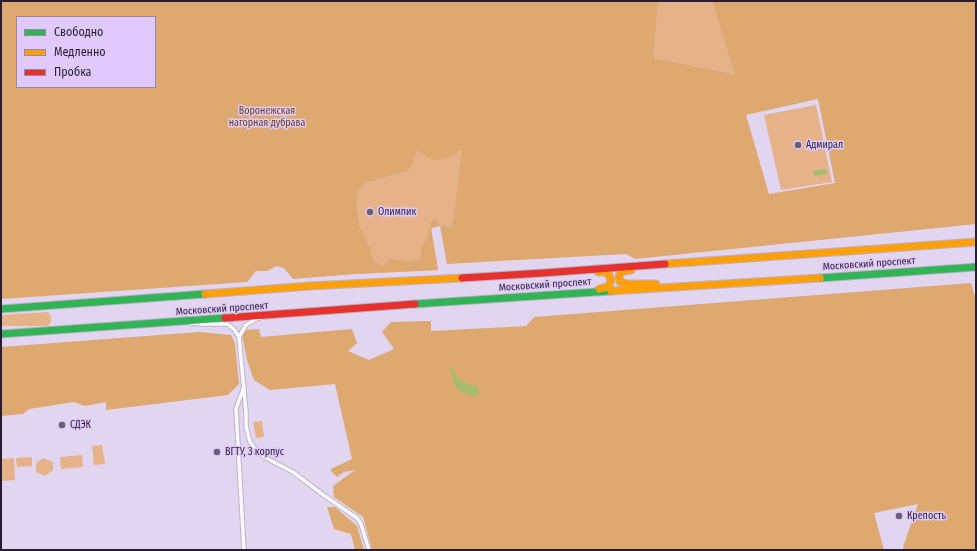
<!DOCTYPE html>
<meta charset="utf-8">
<style>
body{margin:0}
#map{position:relative;width:977px;height:551px;overflow:hidden;background:#e1d5f0;font-family:"Fira Sans Condensed",sans-serif}
canvas{display:block}
.frame{position:absolute;inset:0;border:2px solid #271f31;pointer-events:none}
.legend{position:absolute;left:16px;top:16px;width:140px;height:72px;box-sizing:border-box;background:#e0cafb;border:1px solid #9686aa;margin:0;padding:5px 7px;list-style:none;font-size:12px;color:#271f31}
.legend li{display:flex;align-items:center;gap:8px;height:20px}
.legend b{width:20px;border:1px solid #9686aa}
</style>
<div id="map">
<canvas width="977" height="551"></canvas>
<div class="frame"></div>
<ul class="legend">
<li><b style="height:5px;background:#30b455"></b>Свободно</li>
<li><b style="height:5px;background:#ff9f0a"></b>Медленно</li>
<li><b style="height:5px;background:#e5322d"></b>Пробка</li>
</ul>
</div>
<script>
const context = document.querySelector('canvas').getContext('2d');
context.lineJoin = 'round';
function fill(path, color) { context.fillStyle = color; context.fill(path, 'evenodd'); }
const shape = rows => new Path2D(rows.map(r => 'M' + r).join(''));
function trace(path, color, width, dash) { context.strokeStyle = color; context.lineWidth = width; context.lineCap = dash ? 'butt' : 'round'; context.setLineDash(dash || []); context.stroke(path); }
function label(font, color, halo, rows, align = 'center') {
  context.font = font + ' "Fira Sans Condensed",sans-serif'; context.lineWidth = 3; context.setLineDash([]); context.textBaseline = 'middle'; context.strokeStyle = halo; context.fillStyle = color; for (const [text, x, y, turn = 0] of rows) {
    context.save(); context.translate(x, y); context.rotate((+turn || 0) * Math.PI / 180); context.textAlign = isNaN(turn) ? turn : align; if (halo) context.strokeText(text, 0, 0); context.fillText(text, 0, 0); context.restore();
  }
}
fill(shape([
 [663,1,712,1,734,74,654,58,658,3],
 [816,105,832,182,781,190,764,115],
 [386,148,463,149,452,229,440,225,431,228,438,270,355,274,311,277,320,198],
 [47,312,50,314,51,319,51,322,48,326,1,326,1,315],
 [262,421,264,437,256,438,253,422],
 [102,445,105,464,94,465,92,446],
 [82,455,83,467,61,469,60,457],
 [32,457,32,466,17,467,16,458],
 [14,458,15,480,1,481,1,459],
 [43,458,53,462,53,470,45,476,36,472,36,463]
]), '#e6b289');
fill(shape([
 [1,1,663,1,658,3,654,58,734,74,712,1,976,1,976,224,635,259,626,254,447,264,440,226,431,228,438,270,355,274,293,279,284,268,277,266,267,271,256,271,247,282,1,299],
 [17,17,155,17,155,87,17,87],
 [818,99,835,183,769,194,746,115],
 [417,149,418,151,426,157,435,160,438,160,446,159,462,149,452,228,440,225,435,219,431,222,428,237,422,247,420,259,409,262,390,259,384,265,379,265,373,260,369,246,363,234,359,225,356,203,357,194,359,189,365,183,405,171,410,168,413,163],
 [971,283,976,300,976,550,904,550,903,547,918,504,874,513,884,550,372,550,363,517,334,497,333,486,355,470,344,472,337,477,331,471,331,469,352,459,335,384,270,390,254,380,247,360,242,335,244,330,259,329,261,337,352,329,357,343,348,351,369,360,394,349,382,332,391,322,431,321,431,331,526,326,534,317],
 [199,332,231,335,235,343,239,384,228,395,106,410,106,402,85,406,74,402,29,409,23,414,1,416,1,347],
 [327,507,335,507,357,526,364,550,355,550,351,534,334,529]
]), '#dea970');
fill(shape([
 [826,169,827,174,814,176,813,171],
 [449,363,459,380,471,385,478,387,479,393,474,397,467,393,460,392,454,383]
]), '#a5bc6e');
const street = shape([
 [191,323,201,324,227,324,234,329,239,337,246,412,246,426,250,442,259,453,266,458,293,472,322,494,357,518,361,524,369,550],
 [239,337,246,325,256,319,260,318],
 [244,387,236,409,244,550]
]);
const fast = shape([
 [820,278,976,267],
 [415,304,611,291],
 [1,309,205,294],
 [1,334,225,318]
]);
const slow = shape([
 [665,264,976,242],
 [631,270,624,271,620,273,619,278,620,282,628,284,656,284],
 [598,272,605,272,609,275,611,279,610,284,607,287,599,289],
 [611,291,820,278],
 [205,294,310,286,462,278]
]);
const jam = shape([
 [462,278,543,273,665,264],
 [225,318,415,304]
]);
trace(street, '#bdb3c8', 5.5);
trace(fast, '#bdb3c8', 9);
trace(slow, '#bdb3c8', 9);
trace(jam, '#bdb3c8', 9);
trace(street, '#faf9fd', 3.5);
trace(fast, '#30b455', 7);
trace(slow, '#ff9f0a', 7);
trace(jam, '#e5322d', 7);
for (const [x, y, r, color] of [
 [798,145,4,"#685f74"],
 [370,212,4,"#685f74"],
 [62,425,4,"#685f74"],
 [217,452,4,"#685f74"],
 [899,516,4,"#685f74"]
]) { const dot = new Path2D(); dot.arc(x, y, r, 0, 2 * Math.PI); context.fillStyle = color; context.fill(dot); trace(dot, '#e0cafb', 1.5); }
label('10px', '#66421a', '#e0cafb', [
 ["Воронежская",267,111],
 ["нагорная дубрава",267,123]
]);
label('10px', '#271f31', '#e0cafb', [
 ["Адмирал",806,145],
 ["Олимпик",378,212],
 ["СДЭК",70,425],
 ["ВГТУ, 3 корпус",225,452],
 ["Крепость",907,516]
], 'left');
label('10px', '#271f31', '#e0cafb', [
 ["Московский проспект",869,264,-4],
 ["Московский проспект",545,285,-4],
 ["Московский проспект",222,309,-4]
]);
</script>
